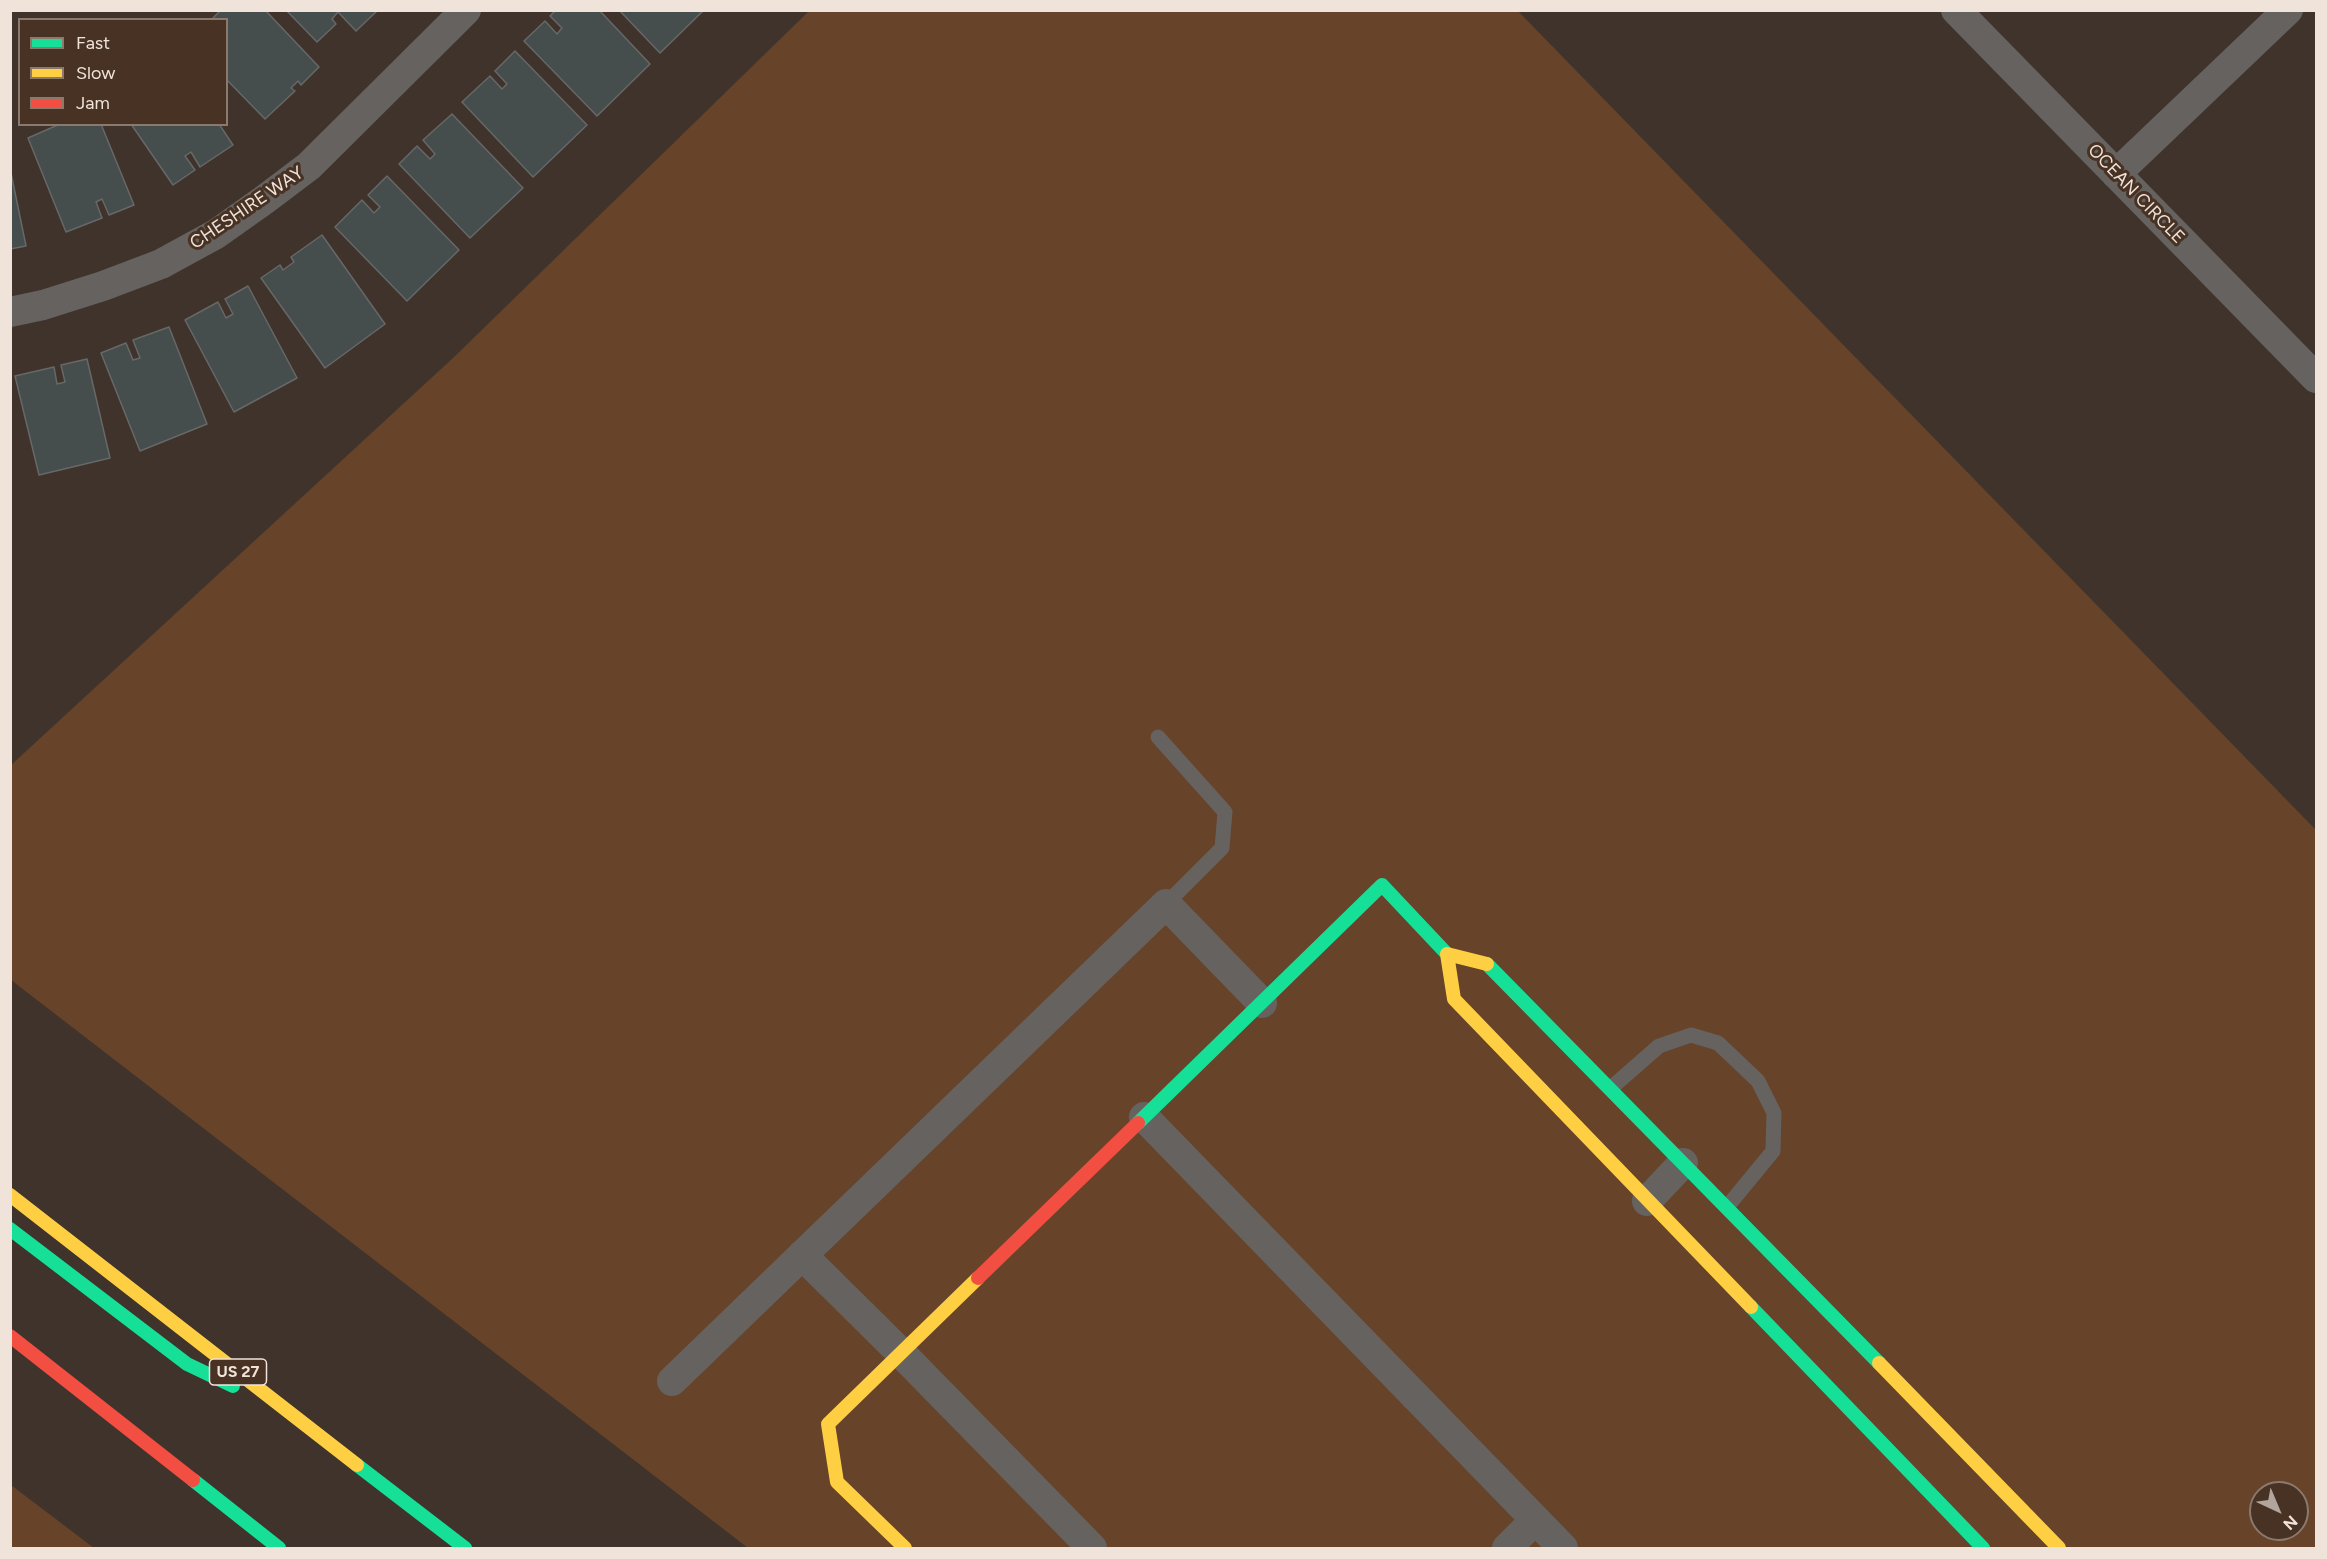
<!DOCTYPE html>
<style>
body{margin:0}
#map{position:relative;width:2327px;height:1559px;overflow:hidden;background:#3f332c;font-family:Figtree,sans-serif}
canvas{display:block}
.frame{position:absolute;inset:0;border:12px solid #f0e3da;pointer-events:none}
.legend{position:absolute;left:18px;top:18px;width:210px;height:108px;box-sizing:border-box;background:#473224;border:2px solid #8b796d;margin:0;padding:8px 10px;list-style:none;font-size:18px;color:#f0e3da}
.legend li{display:flex;align-items:center;gap:12px;height:30px}
.legend b{width:30px;border:2px solid #8b796d}
.north{position:absolute;left:2249px;top:1481px;width:60px;height:60px;box-sizing:border-box;background:#473224;border:2px solid #8b796d;border-radius:50%;rotate:136deg;font-size:16px;font-weight:700;line-height:24px;text-align:center;color:#f0e3da}
.north::after{content:'';display:block;margin:auto;width:21px;height:27px;background:#b2a59d;clip-path:polygon(50% 0,100% 100%,50% 72%,0 100%)}
</style>
<div id="map">
<canvas width="2327" height="1559"></canvas>
<div class="frame"></div>
<ul class="legend">
<li><b style="height:8px;background:#16e098"></b>Fast</li>
<li><b style="height:8px;background:#ffcf43"></b>Slow</li>
<li><b style="height:8px;background:#f24e42"></b>Jam</li>
</ul>
<div class="north">N</div>
</div>
<script>
const context = document.querySelector('canvas').getContext('2d');
context.lineJoin = 'round';
function fill(path, color) { context.fillStyle = color; context.fill(path, 'evenodd'); }
const shape = rows => new Path2D(rows.map(r => 'M' + r).join(''));
function trace(path, color, width, dash) { context.strokeStyle = color; context.lineWidth = width; context.lineCap = dash ? 'butt' : 'round'; context.setLineDash(dash || []); context.stroke(path); }
function label(font, color, halo, rows, align = 'center') {
  context.font = font + ' Figtree,sans-serif'; context.lineWidth = 6; context.setLineDash([]); context.textBaseline = 'middle'; context.strokeStyle = halo; context.fillStyle = color; for (const [text, x, y, turn = 0] of rows) {
    context.save(); context.translate(x, y); context.rotate((+turn || 0) * Math.PI / 180); context.textAlign = isNaN(turn) ? turn : align; if (halo) context.strokeText(text, 0, 0); context.fillText(text, 0, 0); context.restore();
  }
}
fill(shape([
 [809,11,1518,11,2316,830,2316,1548,748,1548,11,980,11,765,453,358],
 [2261,1493,2297,1493,2297,1529,2261,1529],
 [10,1485,11,1485,94,1548,11,1548]
]), '#664329');
const building = shape([
 [221,10,265,10,319,67,301,85,298,81,291,88,295,91,265,119,226,79,226,20,211,20,221,10],
 [286,10,378,10,356,31,338,12,332,19,336,24,317,42,286,10],
 [556,10,599,10,650,64,597,116,524,41,545,21,557,34,562,28,550,16,556,10],
 [619,10,704,10,660,53,619,10],
 [515,51,587,125,533,177,462,102,490,76,502,89,507,84,495,71,515,51],
 [452,114,523,188,470,238,399,164,417,146,430,159,435,154,423,140,452,114],
 [60,124,101,124,134,205,109,215,102,199,96,202,102,218,66,232,28,138,60,124],
 [131,124,219,124,233,145,200,167,191,152,185,156,195,170,173,185,131,124],
 [10,168,26,246,10,249,10,168],
 [387,176,459,250,407,301,335,227,362,200,374,213,380,207,368,195,387,176],
 [322,235,385,324,325,368,261,278,280,265,283,270,294,262,291,257,322,235],
 [248,286,297,378,234,412,185,320,218,302,226,318,233,314,225,299,248,286],
 [169,327,207,424,140,451,101,353,126,343,133,360,140,358,133,340,169,327],
 [87,359,110,458,39,475,15,376,54,367,57,384,65,382,61,365,87,359]
]);
fill(building, '#454d4d');
trace(building, '#676867', 1.5);
trace(shape([
 [1158,737,1225,812,1222,848,1166,904],
 [1611,1088,1659,1046,1691,1035,1718,1043,1758,1081,1774,1113,1773,1151,1727,1207]
]), '#66625f', 15);
trace(shape([
 [1956,10,2316,378],
 [2116,174,2288,10],
 [10,312,43,305,103,286,161,264,216,234,264,200,309,166,466,10],
 [1144,1117,1563,1548],
 [1647,1201,1683,1163],
 [802,1255,901,1353,1092,1548],
 [672,1381,1166,904,1262,1003],
 [1507,1548,1535,1520]
]), '#66625f', 30);
trace(shape([
 [1487,964,1879,1363],
 [1138,1123,1382,885,1447,954],
 [10,1229,187,1364,233,1386],
 [1751,1307,1983,1548],
 [357,1465,465,1548],
 [193,1480,279,1548]
]), '#16e098', 14);
trace(shape([
 [1487,964,1447,954,1454,999,1751,1307],
 [10,1195,357,1465],
 [1879,1363,2059,1548],
 [905,1548,837,1482,828,1424,978,1278]
]), '#ffcf43', 14);
trace(shape([
 [978,1278,1138,1123],
 [10,1336,193,1480]
]), '#f24e42', 14);
for (const [x, y, w] of [
 [238,1372,57]
]) { const box = new Path2D(); box.roundRect(x - w / 2, y - 13, w, 26, 4.5); context.fillStyle = '#473224'; context.fill(box); trace(box, '#f0e3da', 1.5); }
label('bold 16px', '#f0e3da', null, [
 ["US 27",238,1372]
]);
label('18px', '#f0e3da', '#473224', [
 ["OCEAN CIRCLE",2136,194,46],
 ["CHESHIRE WAY",247,208,-34]
]);
</script>
